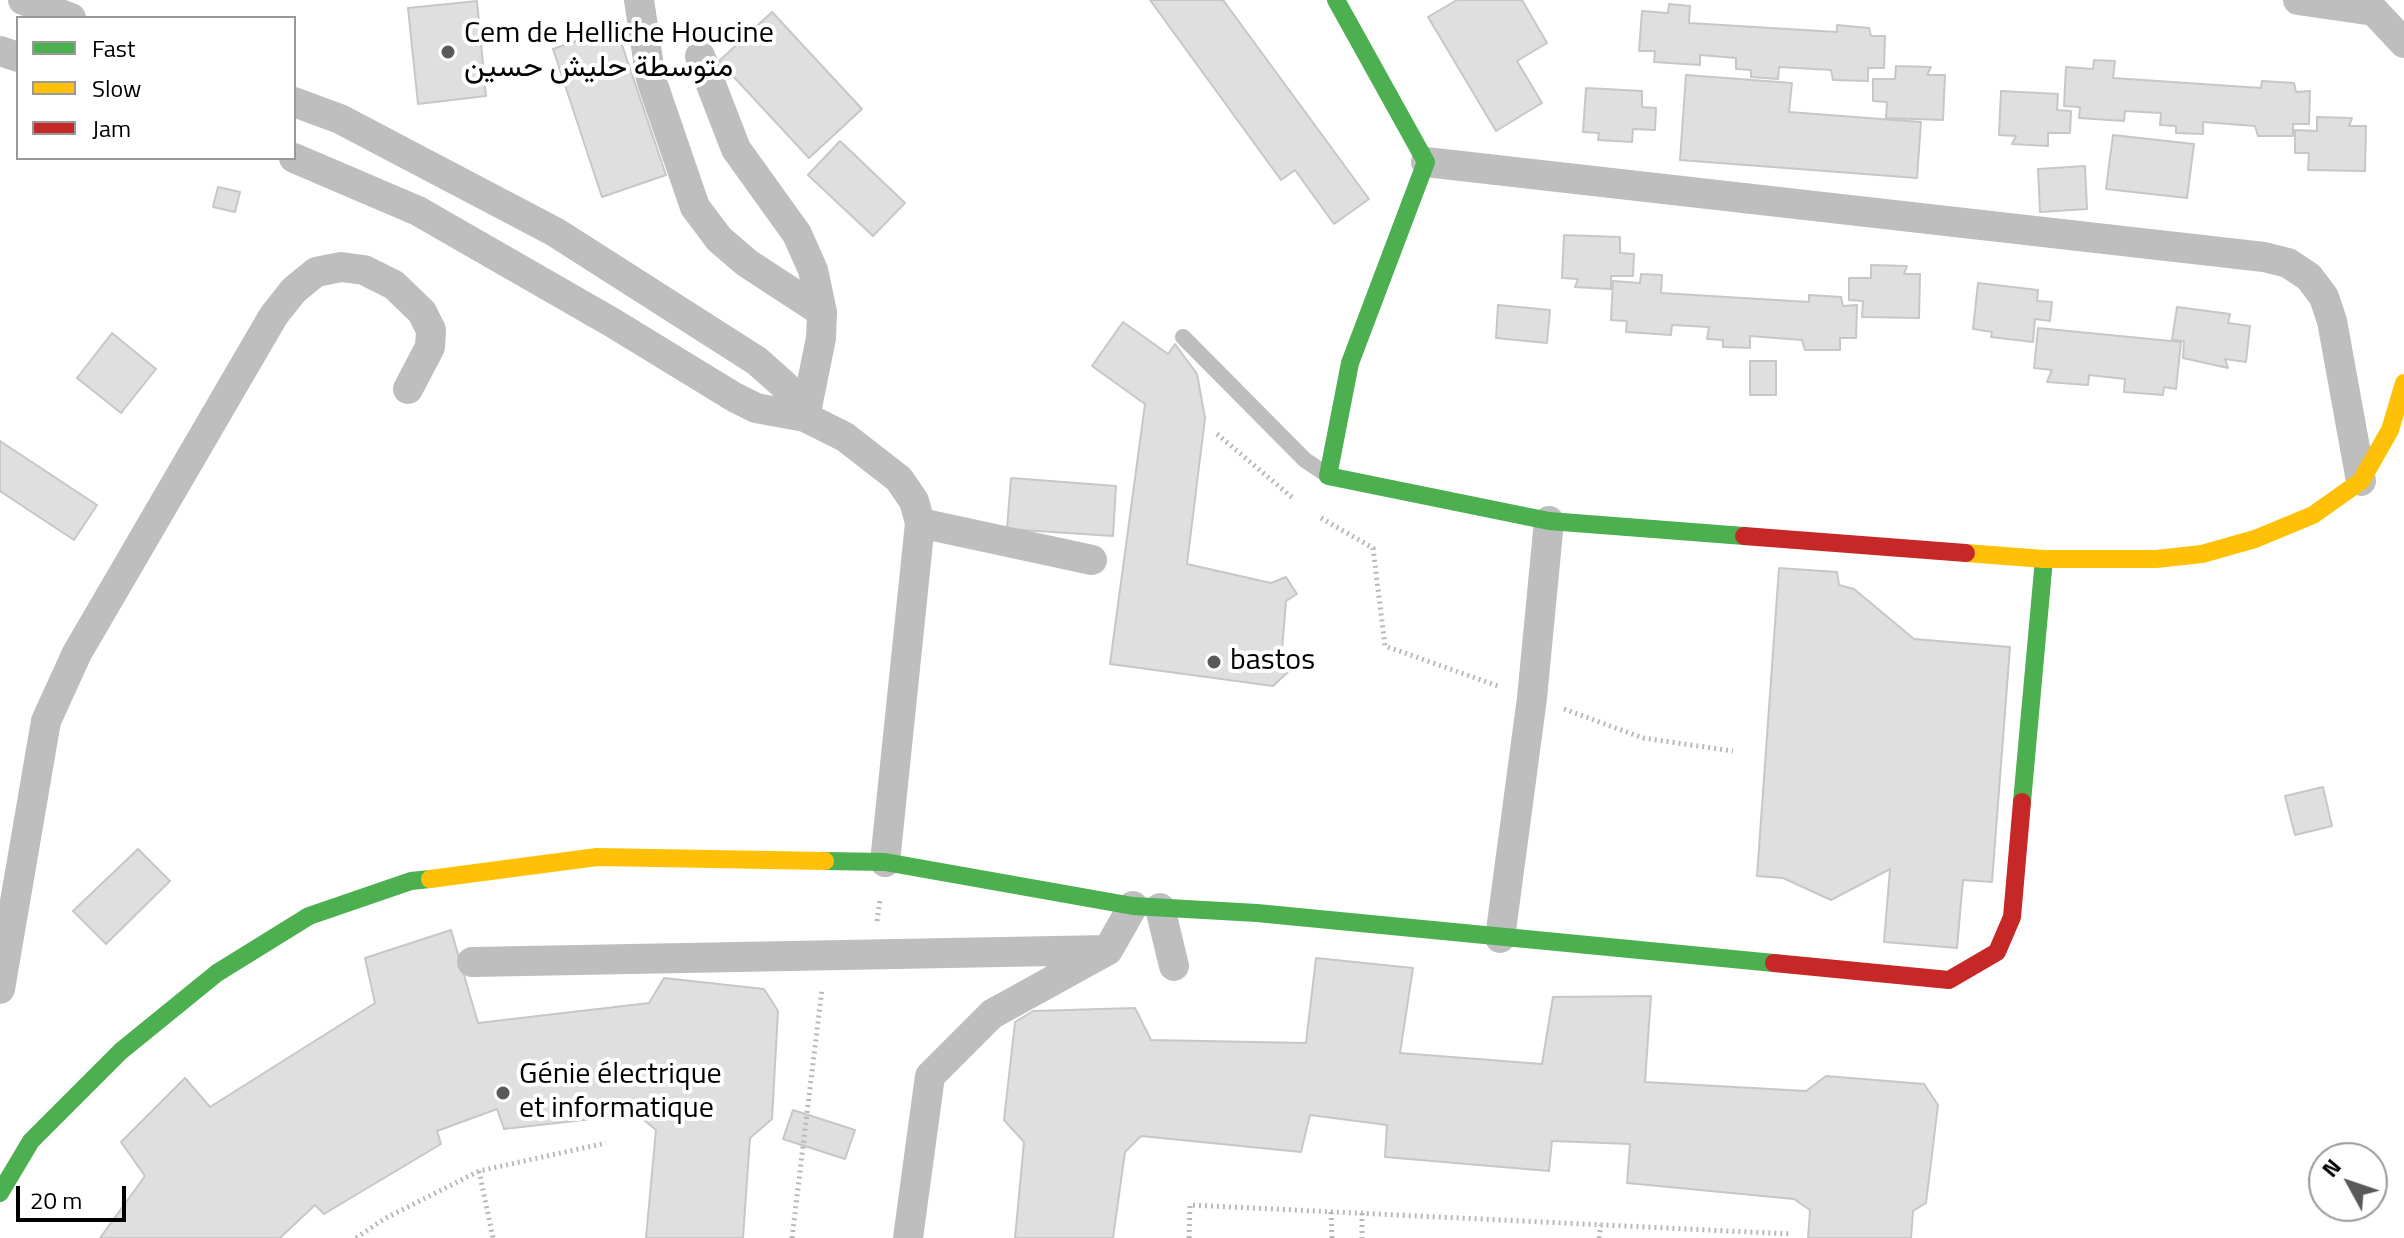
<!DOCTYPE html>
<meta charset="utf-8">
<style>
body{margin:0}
#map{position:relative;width:2404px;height:1238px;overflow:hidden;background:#fff;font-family:"Titillium Web",sans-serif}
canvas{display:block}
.legend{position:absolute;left:16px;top:16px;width:280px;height:144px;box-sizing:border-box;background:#fff;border:2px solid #999;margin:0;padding:10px 14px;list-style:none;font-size:24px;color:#000}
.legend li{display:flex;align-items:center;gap:16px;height:40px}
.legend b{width:40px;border:2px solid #999}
.north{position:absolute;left:2308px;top:1142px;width:80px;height:80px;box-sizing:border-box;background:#fff;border:2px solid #999;border-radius:50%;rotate:310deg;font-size:22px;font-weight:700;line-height:32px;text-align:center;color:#000}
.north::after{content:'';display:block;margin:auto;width:28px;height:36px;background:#595959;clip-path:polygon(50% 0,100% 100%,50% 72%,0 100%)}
.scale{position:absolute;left:16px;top:1186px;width:110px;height:36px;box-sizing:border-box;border:4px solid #000;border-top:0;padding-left:10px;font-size:24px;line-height:28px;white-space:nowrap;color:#000;-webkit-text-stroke:6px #fff;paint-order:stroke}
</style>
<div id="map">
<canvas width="2404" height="1238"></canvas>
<ul class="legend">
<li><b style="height:10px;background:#4caf50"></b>Fast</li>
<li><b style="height:10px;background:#ffc107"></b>Slow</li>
<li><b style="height:10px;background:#c62828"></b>Jam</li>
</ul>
<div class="north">N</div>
<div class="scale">20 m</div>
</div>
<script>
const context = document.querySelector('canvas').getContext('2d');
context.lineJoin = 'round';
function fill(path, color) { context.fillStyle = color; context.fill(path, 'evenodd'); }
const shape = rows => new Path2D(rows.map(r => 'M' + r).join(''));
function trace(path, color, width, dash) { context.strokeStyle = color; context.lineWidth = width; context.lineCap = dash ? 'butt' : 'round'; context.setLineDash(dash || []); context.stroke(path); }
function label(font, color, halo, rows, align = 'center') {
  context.font = font + ' "Titillium Web",Vazirmatn,sans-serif'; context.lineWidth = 8; context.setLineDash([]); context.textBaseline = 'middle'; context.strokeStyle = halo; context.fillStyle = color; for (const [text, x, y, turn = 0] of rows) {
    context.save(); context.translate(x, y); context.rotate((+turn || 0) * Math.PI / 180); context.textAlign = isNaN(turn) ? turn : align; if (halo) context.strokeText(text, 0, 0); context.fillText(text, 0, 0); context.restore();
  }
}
const building = shape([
 [1150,0,1223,0,1369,199,1334,224,1295,170,1281,180,1150,0],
 [1457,0,1522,0,1547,43,1517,61,1542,103,1496,131,1428,17,1457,0],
 [477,1,486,96,418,104,408,8,477,1],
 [1669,4,1690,6,1689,23,1837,32,1837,25,1869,28,1871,36,1885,36,1884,68,1868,68,1868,81,1833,80,1831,70,1779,67,1778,79,1751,77,1751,70,1736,69,1736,58,1700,55,1700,65,1654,62,1655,51,1639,51,1642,11,1668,13,1669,4],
 [772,12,862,109,809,158,719,61,772,12],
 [616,27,666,175,602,197,553,49,616,27],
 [2094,60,2115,61,2113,78,2261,88,2262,81,2294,83,2296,92,2310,91,2309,124,2293,124,2293,136,2258,136,2255,126,2203,122,2203,134,2176,133,2176,126,2160,125,2161,113,2125,111,2124,121,2079,118,2080,107,2064,106,2066,67,2093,69,2094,60],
 [1896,66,1931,67,1927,75,1945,75,1943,120,1886,118,1887,102,1873,101,1873,79,1895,79,1896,66],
 [1686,75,1792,83,1789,112,1921,122,1917,178,1680,160,1686,75],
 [1586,88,1642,91,1642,107,1656,108,1655,130,1633,129,1632,142,1598,140,1599,133,1583,132,1586,88],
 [2001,91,2058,94,2057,110,2071,111,2070,133,2048,133,2048,146,2012,144,2016,136,1999,135,2001,91],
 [2317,117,2352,118,2349,126,2366,126,2365,171,2308,170,2309,153,2295,153,2295,130,2317,131,2317,117],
 [2113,135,2194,144,2187,198,2106,189,2113,135],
 [840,141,905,203,873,236,808,175,840,141],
 [2085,166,2087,209,2040,212,2038,169,2085,166],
 [218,187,240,192,235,212,213,207,218,187],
 [1564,235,1620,237,1620,253,1634,254,1633,276,1611,276,1611,289,1575,287,1578,279,1562,278,1564,235],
 [1871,265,1907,266,1904,274,1920,274,1919,318,1862,317,1863,301,1849,300,1849,278,1871,278,1871,265],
 [1641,274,1662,275,1661,293,1809,302,1809,295,1841,297,1843,306,1857,305,1856,338,1840,338,1840,350,1805,350,1802,340,1750,336,1750,348,1723,347,1723,340,1707,339,1709,327,1672,325,1671,335,1626,332,1627,321,1611,320,1613,281,1640,283,1641,274],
 [1978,283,2038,290,2037,301,2052,302,2050,321,2035,319,2033,342,1991,337,1992,332,1973,329,1978,283],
 [1498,305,1550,310,1547,343,1496,338,1498,305],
 [2177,307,2230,314,2228,323,2250,326,2246,362,2225,359,2228,368,2183,358,2184,341,2172,340,2177,307],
 [1123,322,1168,354,1175,344,1197,374,1205,418,1187,564,1271,583,1286,577,1297,594,1286,601,1281,662,1289,671,1273,686,1110,664,1145,404,1092,366,1123,322],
 [2038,328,2181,342,2176,389,2164,387,2163,395,2124,392,2125,379,2089,375,2088,385,2047,382,2052,370,2034,368,2038,328],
 [112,333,156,369,121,413,77,378,112,333],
 [1750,361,1776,361,1776,395,1750,395,1750,361],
 [0,441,97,505,74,540,0,491,0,441],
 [1011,478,1116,486,1113,536,1007,529,1011,478],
 [1779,568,1837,572,1839,585,1854,589,1914,639,2010,647,1992,882,1963,880,1957,948,1884,942,1890,869,1831,900,1783,878,1757,876,1779,568],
 [2323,787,2332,826,2295,835,2285,796,2323,787],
 [138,849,170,881,106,944,73,911,138,849],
 [451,930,478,1023,649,1003,664,978,764,989,778,1011,772,1119,750,1138,743,1238,646,1238,656,1130,637,1114,504,1129,497,1109,437,1131,441,1144,324,1214,315,1205,280,1238,100,1238,145,1176,121,1142,185,1078,210,1107,375,1003,365,958,451,930],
 [1316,958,1413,968,1400,1053,1542,1064,1553,997,1651,996,1645,1082,1806,1091,1826,1076,1924,1084,1938,1105,1926,1203,1913,1211,1911,1238,1808,1238,1810,1210,1794,1199,1627,1183,1630,1144,1552,1141,1549,1171,1385,1157,1387,1125,1310,1115,1301,1152,1141,1136,1125,1152,1113,1238,1015,1238,1024,1142,1004,1120,1015,1022,1033,1011,1135,1008,1151,1040,1306,1043,1316,958],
 [793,1110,855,1130,845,1159,783,1139,793,1110]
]);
fill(building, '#dfdfdf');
trace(building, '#c7c7c7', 2);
trace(shape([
 [1217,434,1294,499],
 [1321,518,1373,548,1385,646,1501,687],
 [1564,709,1643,738,1733,751],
 [877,921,880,900],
 [479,1171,493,1238],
 [1331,1212,1332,1238],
 [1362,1213,1362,1238],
 [356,1238,384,1219,479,1171,606,1143],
 [792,1238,822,989],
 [1189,1238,1190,1205,1791,1234],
 [1599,1238,1601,1225]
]), '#b9b9b9', 5, [2, 4]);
trace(shape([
 [1183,337,1305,460,1326,474]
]), '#bebebe', 16);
trace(shape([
 [23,0,71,18],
 [639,0,651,79,695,207,719,239,747,263,822,312],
 [2298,0,2374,11,2404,43],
 [0,51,18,57],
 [700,56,736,149,797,234,813,270,822,312,821,338,805,417],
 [294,102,340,119,555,232,757,361,785,386,805,417],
 [294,158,418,211,613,323,734,397,756,408,805,417,845,437,899,479,914,501,920,523,885,862],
 [1426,162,2264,257,2288,263,2309,277,2324,297,2332,321,2361,481],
 [920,523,1092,560],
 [1160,908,1174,966],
 [1500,938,1532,698,1549,521],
 [472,962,1108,950],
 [0,989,46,721,77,653,274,315,294,290,316,272,341,267,364,270,394,285,422,312,431,330,430,347,408,389],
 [908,1238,930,1076,992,1014,1108,950,1133,906]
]), '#bebebe', 30);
trace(shape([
 [1336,0,1426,162,1350,363,1328,476,1549,521,1744,536],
 [2022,802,2044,559],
 [825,861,885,862,1133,906,1257,913,1774,963],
 [0,1193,31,1141,121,1051,217,973,309,916,411,881,430,879]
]), '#4caf50', 18);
trace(shape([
 [1966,553,2044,559,2156,559,2202,554,2255,539,2313,515,2361,481,2390,430,2404,383],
 [430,879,597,857,825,861]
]), '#ffc107', 18);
trace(shape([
 [1744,536,1966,553],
 [1774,963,1949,980,1997,952,2012,917,2022,802]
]), '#c62828', 18);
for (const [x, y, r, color] of [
 [448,52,8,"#595959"],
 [1214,662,8,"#595959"],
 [503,1093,8,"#595959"]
]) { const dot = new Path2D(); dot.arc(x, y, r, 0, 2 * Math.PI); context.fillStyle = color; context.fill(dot); trace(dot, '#fff', 3); }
label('30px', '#000', '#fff', [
 ["Cem de Helliche Houcine",464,35],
 ["متوسطة حليش حسين",464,69],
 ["bastos",1230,662],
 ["Génie électrique",519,1076],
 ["et informatique",519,1110]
], 'left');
</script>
